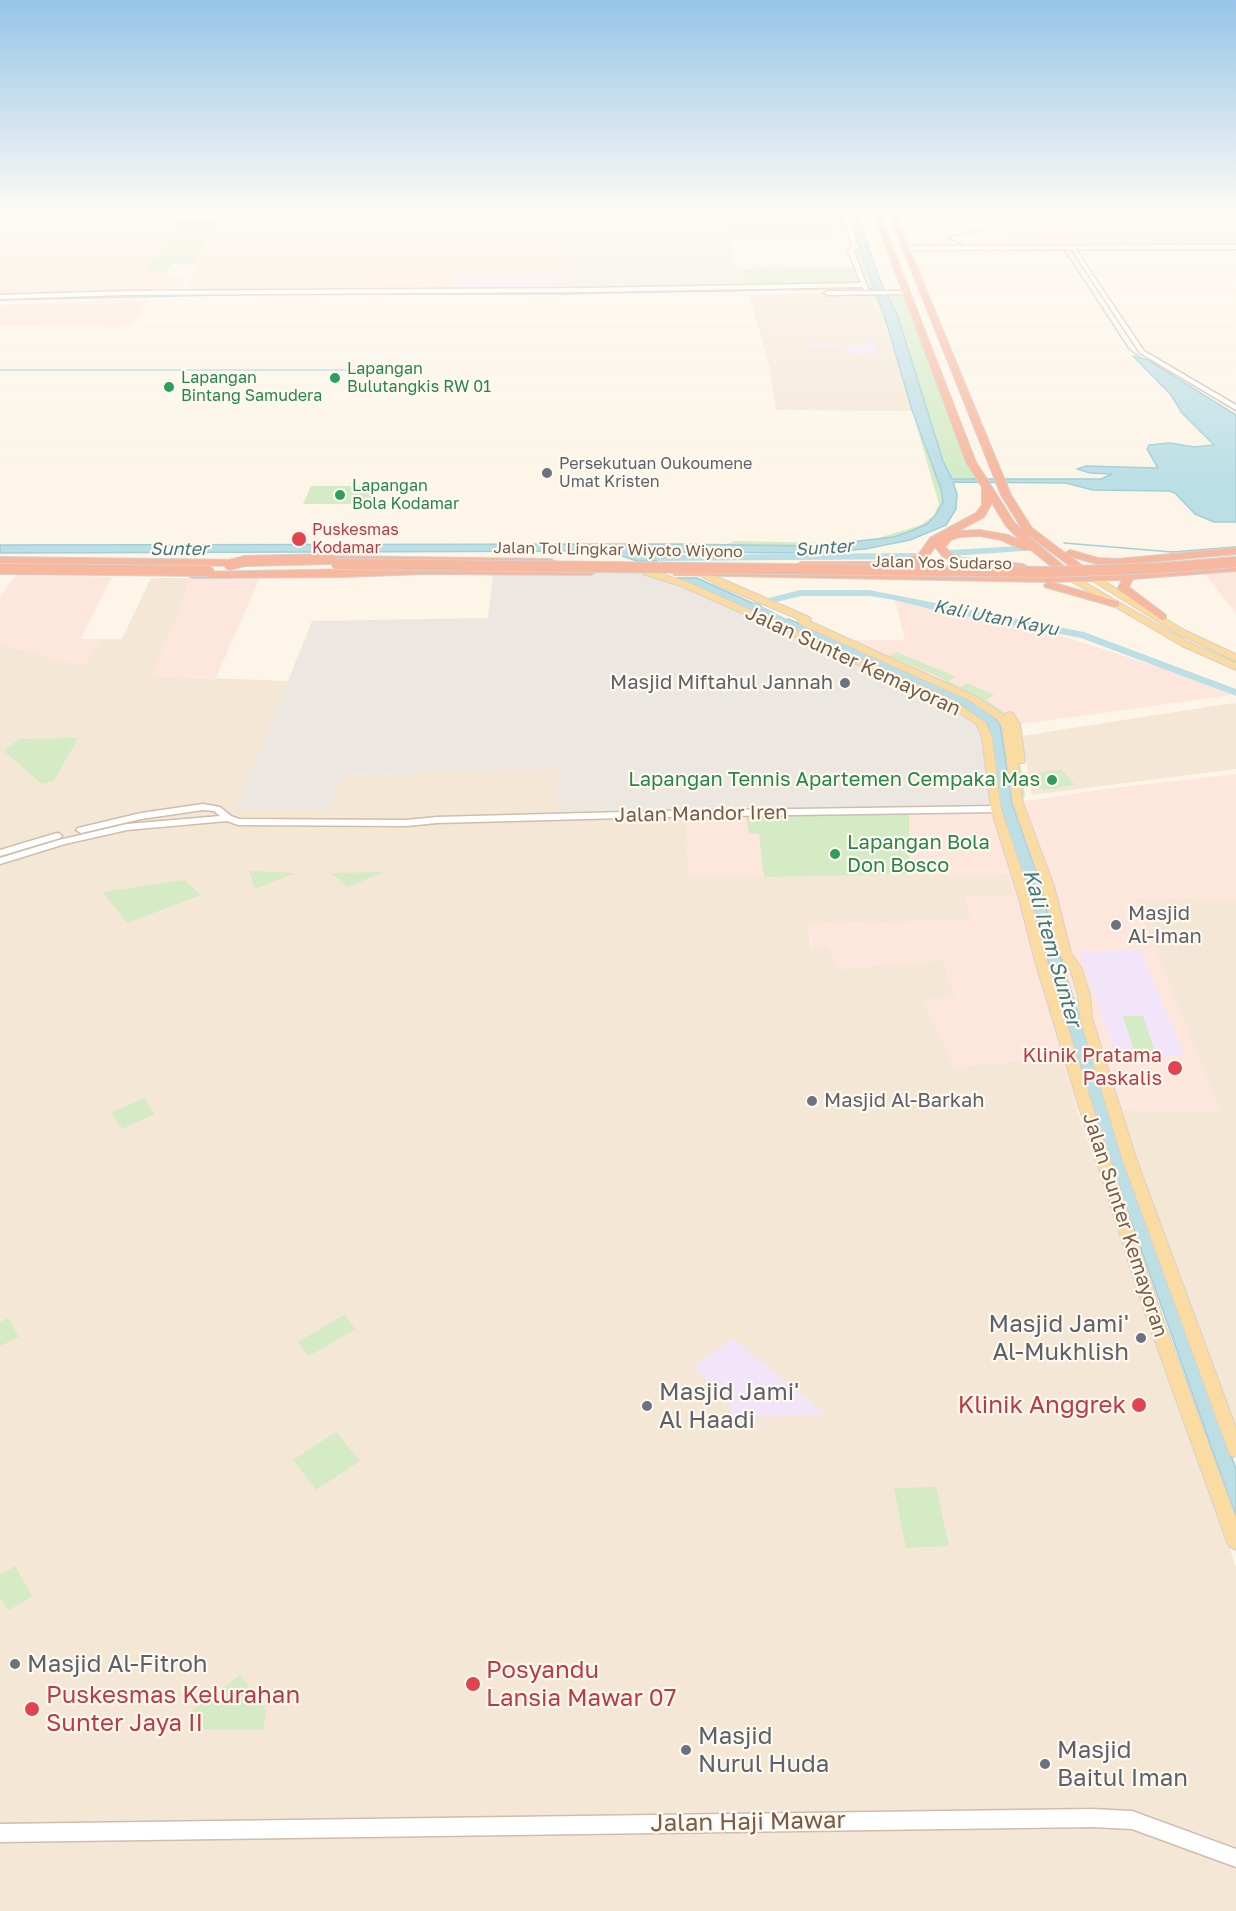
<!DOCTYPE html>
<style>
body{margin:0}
canvas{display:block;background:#fcf5e8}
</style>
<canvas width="1236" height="1911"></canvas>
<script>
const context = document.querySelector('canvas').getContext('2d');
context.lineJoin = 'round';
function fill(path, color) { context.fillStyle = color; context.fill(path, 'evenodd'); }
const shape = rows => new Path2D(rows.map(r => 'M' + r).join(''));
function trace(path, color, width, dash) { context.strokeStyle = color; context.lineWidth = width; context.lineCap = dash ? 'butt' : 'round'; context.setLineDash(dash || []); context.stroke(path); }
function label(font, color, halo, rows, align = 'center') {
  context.font = font + ' "Golos Text",sans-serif'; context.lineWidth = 4.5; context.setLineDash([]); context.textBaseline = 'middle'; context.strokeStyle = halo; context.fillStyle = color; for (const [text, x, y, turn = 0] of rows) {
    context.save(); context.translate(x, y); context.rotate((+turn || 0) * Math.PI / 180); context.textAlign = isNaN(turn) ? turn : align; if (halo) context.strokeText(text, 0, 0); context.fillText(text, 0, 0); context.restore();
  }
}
fill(shape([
 [0,212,560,212,569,289,558,289,556,275,457,275,454,289,186,290,199,264,172,264,166,276,139,276,130,290,0,295],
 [1215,220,1236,235,1236,243,1016,246,1003,230,1014,227],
 [870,293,890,338,912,411,776,410,769,366,749,294],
 [151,578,190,578,177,618,151,676,288,681,237,810,343,775,559,768,557,810,687,809,688,875,1008,874,1014,895,970,921,807,923,811,947,826,947,839,969,943,960,955,998,924,1000,954,1066,1061,1058,1077,1110,1236,1567,1236,1911,0,1911,0,644,83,666,101,639,122,639],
 [1233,703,1236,704,1236,769,1032,795,1022,736],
 [1135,899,1236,899,1236,1445,1115,1110,1220,1111]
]), '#f4e7d6');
fill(shape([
 [363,275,456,275,454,289,358,289],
 [139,276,187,276,180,290,130,290],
 [112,300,148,301,133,325,129,327,0,326,0,305],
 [1236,549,1236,613,1202,570,1226,551],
 [16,575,112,577,81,639,101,639,83,666,0,644,0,597],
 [260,577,216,678,150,676,177,618,190,578],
 [895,600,931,610,1037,628,1174,672,1231,695,1007,726,1001,717,845,640,905,640],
 [1236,774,1236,899,1136,899,1220,1111,1077,1110,1060,1058,954,1066,924,1000,955,998,943,960,838,969,826,947,812,947,807,923,970,921,965,896,1013,895,1008,874,688,875,687,809,993,806,1098,790]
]), '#fde6dc');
fill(shape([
 [560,212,722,212,734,259,746,287,569,289],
 [646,572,950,702,981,723,993,806,556,810,558,768,343,775,326,810,236,810,312,621,488,618,493,575]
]), '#ede7e1');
fill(shape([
 [513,212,553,212,553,222,523,222,523,218,512,217],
 [556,274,558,289,454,289,456,275],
 [865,340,874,340,877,352,847,355,845,348,810,347,810,344,866,345],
 [1140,950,1185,1056,1163,1056,1165,1064,1118,1062,1079,951],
 [733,1338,825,1414,732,1418,730,1404,693,1367]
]), '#f2e4f9');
fill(shape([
 [722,212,848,212,883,311,912,410,941,489,943,502,935,516,927,524,894,537,849,544,814,546,727,545,727,543,734,543,731,541,835,543,872,540,921,525,933,516,939,504,891,338,872,294,863,285,746,287,739,269,856,268,851,251,855,248,850,229,828,229,832,240,728,240],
 [1039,212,1197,212,1201,216,1062,221,1058,217,1039,217],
 [178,220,220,220,193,264,172,264,168,271,145,272],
 [886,293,908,293,981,480,952,479,943,461,897,314],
 [311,486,375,486,372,504,303,504],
 [897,652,956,677,948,681,960,687,967,683,994,695,986,700,1007,714,1016,731,1025,797,1017,796,1001,717,940,682,944,679,889,656],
 [78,738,54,781,42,784,4,751,19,739],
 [1061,769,1075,785,1043,790,1030,774],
 [909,813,909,874,764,877,759,834,749,834,746,816],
 [249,871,295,873,255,889],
 [384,872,347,887,331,873],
 [184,880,201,895,127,923,103,892],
 [1123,1016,1143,1016,1155,1052,1134,1051],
 [144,1098,155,1114,122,1129,111,1113],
 [344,1315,356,1329,309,1356,298,1342],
 [8,1318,19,1337,0,1346,0,1322],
 [336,1432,360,1461,316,1490,293,1460],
 [936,1487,949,1546,906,1548,894,1488],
 [15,1566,32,1596,8,1611,0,1597,0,1575],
 [240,1675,266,1710,263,1730,195,1729,187,1714]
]), '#d4ebc6');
const water = shape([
 [848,212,856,212,882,285,897,314,943,461,952,479,1101,479,1112,474,1090,473,1077,469,1086,466,1158,468,1147,449,1149,445,1170,443,1194,447,1214,445,1182,413,1171,395,1133,356,1148,360,1236,415,1236,522,1214,522,1195,514,1175,493,1169,491,1093,490,1066,483,953,482,957,494,956,509,946,525,910,540,865,549,815,553,665,552,645,554,657,561,637,561,608,551,0,553,0,545,672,544,814,546,894,537,911,531,927,524,935,516,943,502,941,489,912,410,883,311,859,249,848,212],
 [677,578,697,578,774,613,765,617,677,578],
 [788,619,953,691,990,713,1000,724,1012,803,1038,877,1051,927,1121,1150,1236,1469,1236,1517,1106,1150,999,802,988,725,962,705,938,693,779,623,788,619]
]);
fill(water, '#bcdfe6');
trace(water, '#a2cfd8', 1.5);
trace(shape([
 [966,246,946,237,1005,226,1011,224,1022,212],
 [1063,248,1129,349,1141,358],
 [318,294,561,294,876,288],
 [0,300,270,294],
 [0,370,379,370],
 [1064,543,1172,552,1236,547]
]), '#a2cfd8', 1.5);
fill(shape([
 [630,546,660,555,915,553,920,556,915,559,659,561,627,551,627,547,630,546],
 [1020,546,1025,549,1023,551,950,556,945,553,950,550,1020,546],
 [800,590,869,590,1084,632,1236,689,1236,696,1081,638,934,610,894,600,869,596,801,596,760,606,804,627,805,629,800,632,750,608,753,602,800,590]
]), '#bcdfe6');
const minor = shape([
 [843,212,847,212,858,247,854,251,868,290,864,290,862,287,588,292,125,295,0,299,0,295,125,291,588,288,861,283,848,251,852,247,843,212],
 [1236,245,1236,249,905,250,902,248,905,246,1236,245],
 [1072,250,1076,250,1144,351,1236,405,1236,410,1140,353,1072,250],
 [908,291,910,294,827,295,824,293,827,291,908,291],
 [203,804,220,807,231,816,239,819,406,820,437,817,660,811,996,806,1001,809,996,812,660,817,437,823,406,826,238,825,227,821,127,830,65,844,0,864,0,858,59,840,127,824,220,816,214,811,203,810,141,819,81,833,76,830,78,828,141,813,203,804],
 [57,833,60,834,62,836,60,838,0,856,0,850,57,833],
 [1092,1809,1132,1811,1236,1849,1236,1867,1132,1829,1092,1827,0,1842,0,1824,1092,1809]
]);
const major = shape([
 [646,569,687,582,953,700,986,723,992,738,1001,809,1031,899,1047,961,1096,1117,1162,1316,1236,1519,1236,1550,1230,1547,1227,1542,1146,1316,1082,1117,1035,961,1019,899,991,809,982,738,977,725,947,704,681,586,643,574,643,570,646,569],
 [704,571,809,617,811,619,809,621,975,696,1004,715,1009,712,1013,713,1020,724,1025,761,1024,763,1018,763,1023,803,1054,886,1071,953,1082,969,1090,995,1092,1018,1136,1158,1236,1428,1236,1457,1230,1455,1228,1450,1122,1158,1080,1018,1078,995,1070,969,1059,953,1042,886,1013,803,1002,726,997,719,969,700,800,624,796,618,722,587,701,576,701,572,704,571],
 [1072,575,1188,642,1236,663,1236,670,1182,646,1069,580,1068,578,1072,575],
 [1094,575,1184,630,1236,654,1236,661,1178,634,1091,580,1090,578,1094,575]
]);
const highway = shape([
 [873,212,879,212,976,462,1014,522,1030,538,1075,575,1082,575,1024,532,1001,495,888,212,894,212,1011,495,1032,528,1065,553,1070,550,1098,558,1117,559,1236,548,1236,554,1117,565,1097,564,1069,556,1095,574,1236,565,1236,571,1133,579,1129,587,1166,615,1166,619,1162,620,1119,590,1118,588,1122,580,1051,582,1119,602,1119,606,1115,607,1045,587,1044,585,1048,582,674,575,673,573,678,570,1063,576,1031,550,1023,550,1001,540,980,536,960,537,951,540,945,547,951,553,962,558,1023,564,1028,567,1023,570,960,564,943,557,935,547,926,560,918,562,923,565,918,568,801,568,796,565,801,562,899,562,900,559,918,555,930,538,976,513,982,505,982,487,966,462,873,212],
 [992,503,1006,526,1021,541,1008,535,980,530,958,531,984,517,992,503],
 [330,556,551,559,556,562,551,565,326,561,326,557,330,556],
 [0,557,244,560,249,563,244,566,0,563,0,557],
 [426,568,591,569,596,572,591,575,426,574,343,577,192,578,187,575,192,572,426,568]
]);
trace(minor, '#cfbdad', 3);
trace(major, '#d9d1cd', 2);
trace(highway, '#d9d1cd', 2);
fill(minor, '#fff');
fill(major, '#fadba1');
fill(highway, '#f6b89f');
const highwayBridge = shape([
 [336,564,1050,572,1161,568,1236,562],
 [229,565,245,561,330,559],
 [0,569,209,571]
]);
trace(highwayBridge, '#d9d1cd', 12, []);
trace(highwayBridge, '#f6b89f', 10);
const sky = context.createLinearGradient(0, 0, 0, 480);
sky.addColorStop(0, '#96c5e7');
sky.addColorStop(0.44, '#fefaf5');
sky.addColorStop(1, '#fefaf500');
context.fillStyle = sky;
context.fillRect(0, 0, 1236, 480);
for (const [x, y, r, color] of [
 [335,378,6,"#2e9e5b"],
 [169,387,6,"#2e9e5b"],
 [547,473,6,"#6b7280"],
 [340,495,6,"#2e9e5b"],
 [299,539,8,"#e0444e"],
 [845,683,6,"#6b7280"],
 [1052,780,6,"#2e9e5b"],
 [835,854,6,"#2e9e5b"],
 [1116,925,6,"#6b7280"],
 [1175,1068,8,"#e0444e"],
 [812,1101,6,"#6b7280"],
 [1141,1338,6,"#6b7280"],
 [1139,1405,8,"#e0444e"],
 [647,1406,6,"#6b7280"],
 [15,1664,6,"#6b7280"],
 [473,1684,8,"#e0444e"],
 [32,1709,8,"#e0444e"],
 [686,1750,6,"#6b7280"],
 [1045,1764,6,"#6b7280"]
]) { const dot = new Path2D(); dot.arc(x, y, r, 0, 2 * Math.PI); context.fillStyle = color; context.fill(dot); trace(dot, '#fff9ee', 2); }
label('16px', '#27864d', '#fff9ee', [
 ["Lapangan",347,369],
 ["Bulutangkis RW 01",347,387],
 ["Lapangan",181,378],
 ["Bintang Samudera",181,396],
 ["Lapangan",352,486],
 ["Bola Kodamar",352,504]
], 'left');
label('16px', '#5b616d', '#fff9ee', [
 ["Persekutuan Oukoumene",559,464],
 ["Umat Kristen",559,482]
], 'left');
label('16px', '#be3a42', '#fff9ee', [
 ["Puskesmas",312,530],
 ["Kodamar",312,548]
], 'left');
label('16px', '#775c4b', '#fff9ee', [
 ["Jalan Tol Lingkar Wiyoto Wiyono",618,550,1],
 ["Jalan Yos Sudarso",942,563,1]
]);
label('italic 18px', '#427783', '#fff9ee', [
 ["Sunter",824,548,-4],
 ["Sunter",179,549],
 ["Kali Utan Kayu",996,618,11]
]);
label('20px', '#775c4b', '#fff9ee', [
 ["Jalan Sunter Kemayoran",853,661,25],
 ["Jalan Mandor Iren",701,814,-1],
 ["Jalan Sunter Kemayoran",1125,1225,72]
]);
label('20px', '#5b616d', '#fff9ee', [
 ["Masjid Miftahul Jannah",833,683,"right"],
 ["Masjid",1128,914],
 ["Al-Iman",1128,937],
 ["Masjid Al-Barkah",824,1101]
], 'left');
label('20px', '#27864d', '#fff9ee', [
 ["Lapangan Tennis Apartemen Cempaka Mas",1040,780],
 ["Lapangan Bola",847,843,"left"],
 ["Don Bosco",847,866,"left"]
], 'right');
label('20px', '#be3a42', '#fff9ee', [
 ["Klinik Pratama",1162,1056],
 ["Paskalis",1162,1079]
], 'right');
label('italic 21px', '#427783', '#fff9ee', [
 ["Kali Item Sunter",1052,948,74]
]);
label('24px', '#5b616d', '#fff9ee', [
 ["Masjid Jami'",1129,1324,"right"],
 ["Al-Mukhlish",1129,1352,"right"],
 ["Masjid Jami'",659,1392],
 ["Al Haadi",659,1420],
 ["Masjid Al-Fitroh",27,1664],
 ["Masjid",698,1736],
 ["Nurul Huda",698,1764],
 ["Masjid",1057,1750],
 ["Baitul Iman",1057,1778]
], 'left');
label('24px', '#be3a42', '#fff9ee', [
 ["Klinik Anggrek",1126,1405,"right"],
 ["Posyandu",486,1670],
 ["Lansia Mawar 07",486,1698],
 ["Puskesmas Kelurahan",46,1695],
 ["Sunter Jaya II",46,1723]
], 'left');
label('24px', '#775c4b', '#fff9ee', [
 ["Jalan Haji Mawar",748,1822,-1]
]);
</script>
